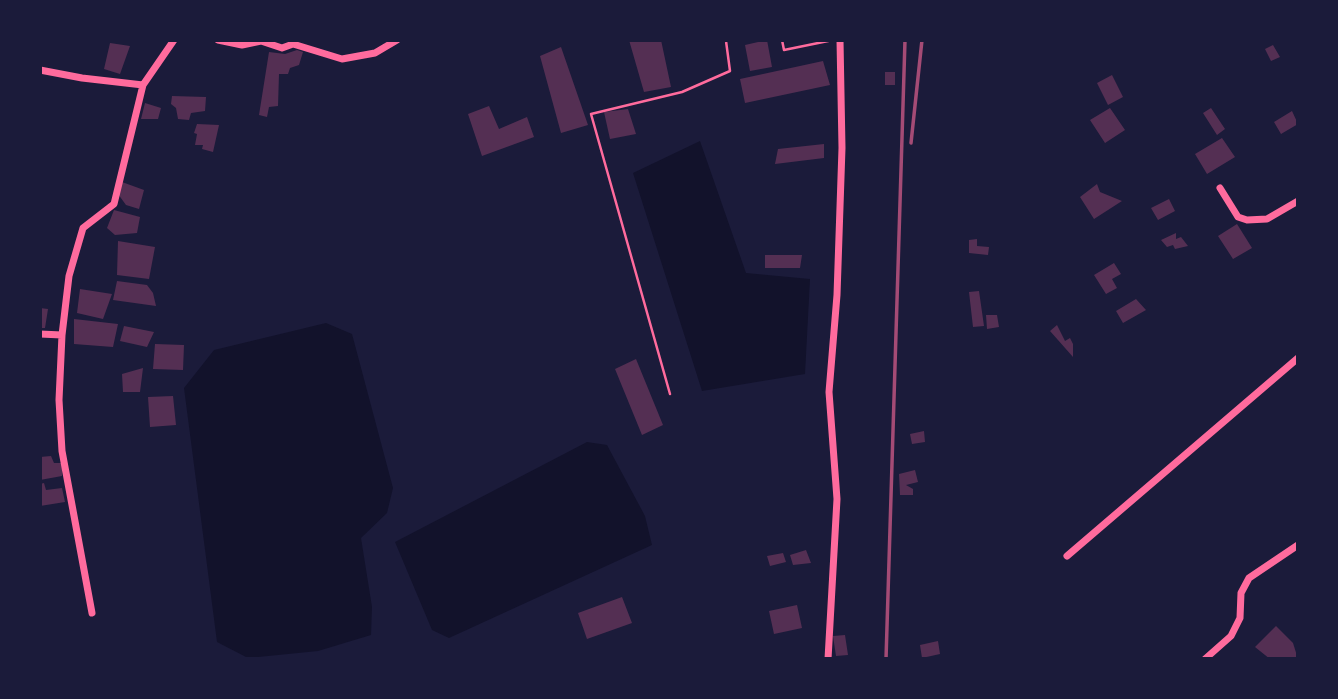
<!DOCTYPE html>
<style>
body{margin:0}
#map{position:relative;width:1338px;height:699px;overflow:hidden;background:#1b1b3a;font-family:"Libre Baskerville",serif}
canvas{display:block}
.frame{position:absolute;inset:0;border:42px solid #1b1b3a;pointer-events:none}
</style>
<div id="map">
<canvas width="1338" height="699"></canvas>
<div class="frame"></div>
</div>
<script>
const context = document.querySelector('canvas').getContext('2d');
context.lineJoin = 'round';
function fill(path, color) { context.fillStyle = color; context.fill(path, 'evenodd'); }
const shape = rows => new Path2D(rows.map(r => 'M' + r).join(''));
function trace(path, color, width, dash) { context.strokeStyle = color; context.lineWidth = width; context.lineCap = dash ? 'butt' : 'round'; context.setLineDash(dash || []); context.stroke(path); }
fill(shape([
 [700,141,746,273,810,279,805,374,702,391,633,173],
 [326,323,352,334,393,488,387,513,361,538,372,607,371,635,318,651,248,658,217,642,184,388,214,350],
 [587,442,607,445,645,516,652,545,449,638,432,630,395,542]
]), '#12122b');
fill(shape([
 [629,40,661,40,671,87,644,92],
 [767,40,772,67,750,71,745,45],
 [110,43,130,46,120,74,104,69],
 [1273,45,1280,57,1271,61,1265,49],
 [561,47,588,125,561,133,540,56],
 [297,50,303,52,299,65,290,68,288,74,279,74,278,106,269,107,267,117,259,115,269,52,285,54],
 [823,61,830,85,745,103,740,79],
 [885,72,895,72,895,85,885,85],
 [1112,75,1123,97,1108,105,1097,83],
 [172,96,206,97,205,111,191,113,189,120,178,119,176,108,171,104],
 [145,103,161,108,158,119,141,119],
 [489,106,499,129,527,117,534,137,482,156,468,114],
 [1110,108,1125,130,1105,143,1090,120],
 [1211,108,1225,129,1217,135,1203,113],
 [628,109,636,134,610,139,604,112],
 [1292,111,1298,124,1281,134,1274,122],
 [197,124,219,125,213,152,202,149,203,145,195,145,197,134,194,133],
 [1222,138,1235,157,1207,174,1195,154],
 [824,144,824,158,775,164,778,149],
 [122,182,144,190,139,209,126,205,118,194],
 [1097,184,1100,192,1122,201,1094,219,1080,197],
 [1169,199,1175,211,1158,220,1151,208],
 [114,210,140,217,137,233,115,235,107,228],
 [1237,224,1252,248,1233,259,1218,236],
 [1176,233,1176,239,1181,237,1188,246,1175,249,1173,245,1167,247,1161,240],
 [977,239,977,246,989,247,988,255,969,253,969,240],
 [118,241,155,247,149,279,117,275],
 [765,255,802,255,800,268,765,268],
 [1114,263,1121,274,1112,279,1117,288,1106,294,1094,275],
 [117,281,147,285,153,293,156,306,113,300],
 [80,289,112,294,103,319,77,313],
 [979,291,984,326,973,327,969,292],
 [1136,299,1146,310,1123,323,1116,311],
 [40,308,48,309,45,328,40,328],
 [986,315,997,315,999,327,987,329],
 [74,319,118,324,113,347,74,344],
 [1057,325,1065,341,1070,338,1073,344,1073,357,1050,331],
 [124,326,154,332,147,347,120,341],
 [155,344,184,345,183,370,153,369],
 [636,359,663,425,642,435,615,369],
 [143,368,140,392,123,392,122,374],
 [173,396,176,425,150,427,148,397],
 [924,431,925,442,912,444,910,434],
 [51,456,54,463,62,463,62,476,40,480,40,457],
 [915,470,918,482,906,485,913,489,913,495,900,495,899,474],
 [44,483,46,490,62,488,65,502,40,506,40,484],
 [806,550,811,563,793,565,790,555],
 [783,553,786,562,770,566,767,556],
 [622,597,632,623,587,639,578,613],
 [797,605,802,628,774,634,769,611],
 [1276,626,1293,643,1298,659,1270,659,1255,647],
 [845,635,848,655,836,656,833,636],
 [938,641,940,654,922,658,920,645]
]), '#542f53');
trace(shape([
 [782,40,784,50,833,40],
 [670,394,591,114,682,92,730,71,726,41,723,40]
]), '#ff6b9d', 2.5);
trace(shape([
 [218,40,242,45,261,41,282,48,293,44,342,59,375,53,397,40],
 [40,70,82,78,143,85],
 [1220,188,1238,217,1247,220,1267,219,1298,201],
 [40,334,62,335],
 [1067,556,1298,358],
 [92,613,62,451,59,400,62,335,69,276,83,228,114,204,143,85,174,40],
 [828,659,837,499,829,392,837,295,842,148,840,40],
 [1205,659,1231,636,1240,618,1241,593,1249,578,1298,545]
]), '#ff6b9d', 7);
trace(shape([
 [911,143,922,40],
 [886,659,905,40]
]), '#a44b75', 3.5);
</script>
